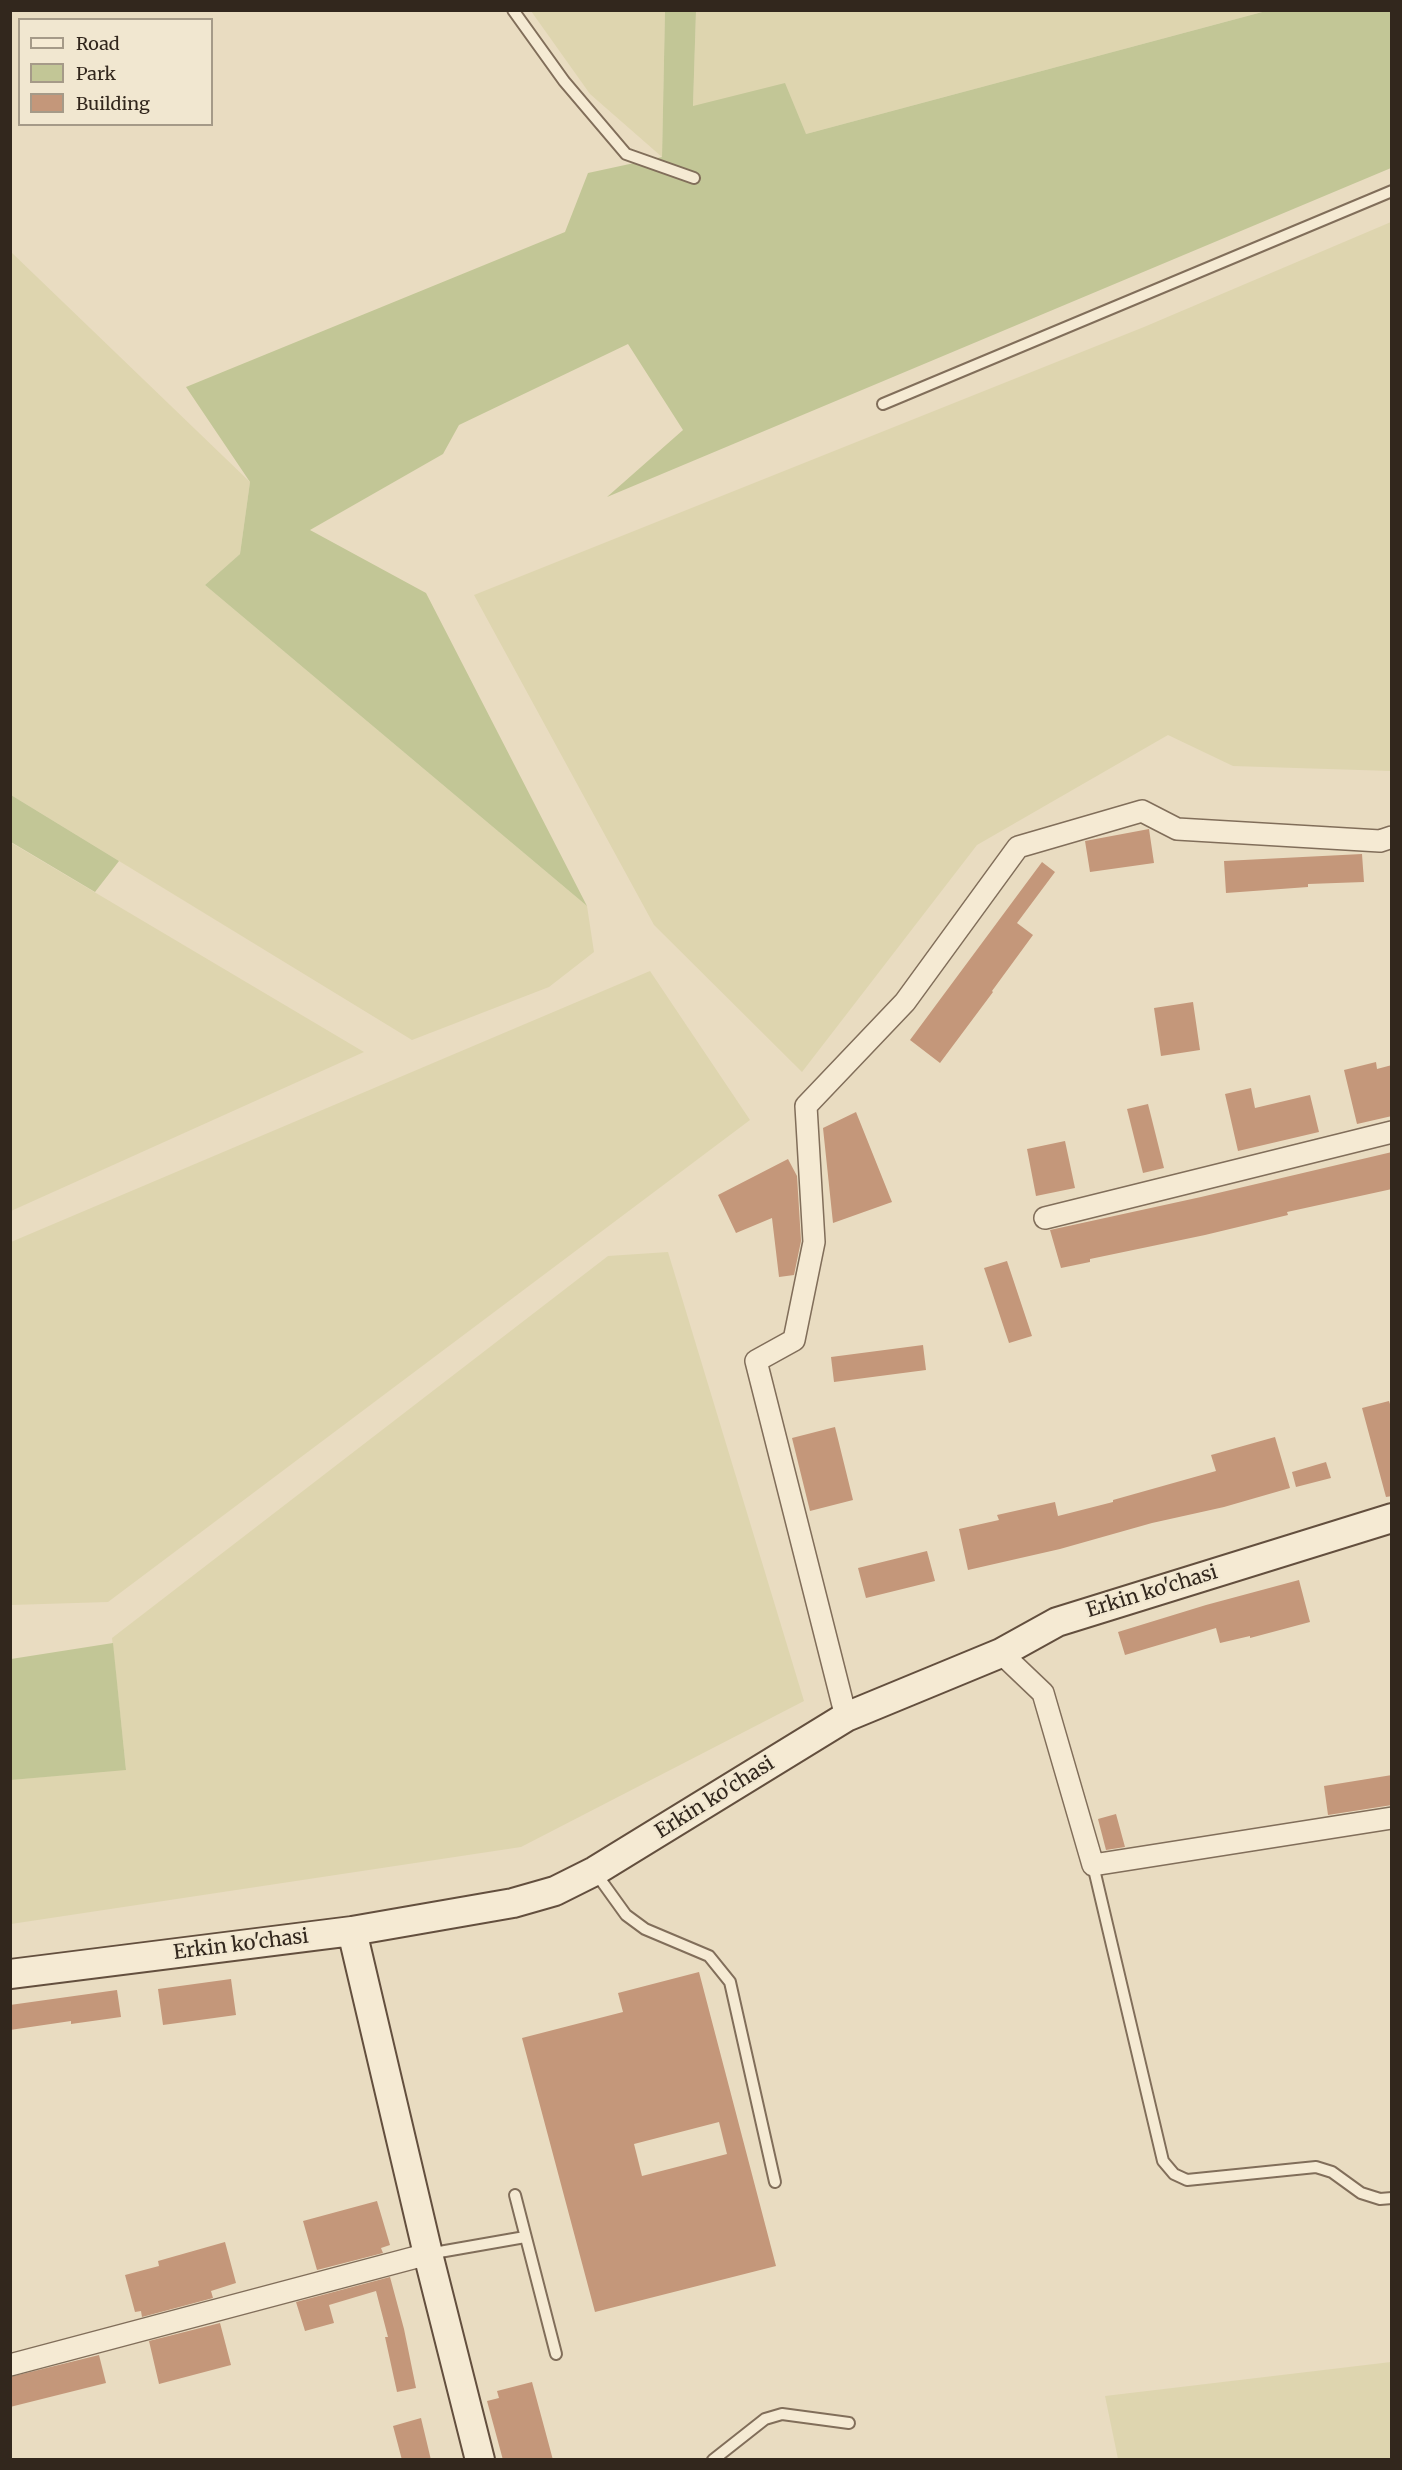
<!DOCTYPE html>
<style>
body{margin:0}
#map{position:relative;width:1402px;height:2470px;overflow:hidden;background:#e9dcc1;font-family:Merriweather,serif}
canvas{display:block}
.frame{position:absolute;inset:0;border:12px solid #32271d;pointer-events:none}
.legend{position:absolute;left:18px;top:18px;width:195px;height:108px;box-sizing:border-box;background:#f1e7d0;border:2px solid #a59a88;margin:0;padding:8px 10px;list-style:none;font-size:18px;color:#32271d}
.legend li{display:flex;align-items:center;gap:12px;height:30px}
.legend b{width:30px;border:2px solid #a59a88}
</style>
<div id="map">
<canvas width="1402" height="2470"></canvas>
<div class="frame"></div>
<ul class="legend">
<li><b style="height:8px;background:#f5ead3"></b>Road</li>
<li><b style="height:16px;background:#c2c696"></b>Park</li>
<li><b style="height:16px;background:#c4977a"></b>Building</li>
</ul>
</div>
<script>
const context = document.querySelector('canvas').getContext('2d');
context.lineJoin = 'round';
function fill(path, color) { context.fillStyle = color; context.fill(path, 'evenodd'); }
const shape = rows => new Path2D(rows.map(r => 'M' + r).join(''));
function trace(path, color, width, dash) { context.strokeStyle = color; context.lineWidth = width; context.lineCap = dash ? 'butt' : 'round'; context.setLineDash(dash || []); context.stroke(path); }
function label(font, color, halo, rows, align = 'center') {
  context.font = font + ' Merriweather,serif'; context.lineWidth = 4.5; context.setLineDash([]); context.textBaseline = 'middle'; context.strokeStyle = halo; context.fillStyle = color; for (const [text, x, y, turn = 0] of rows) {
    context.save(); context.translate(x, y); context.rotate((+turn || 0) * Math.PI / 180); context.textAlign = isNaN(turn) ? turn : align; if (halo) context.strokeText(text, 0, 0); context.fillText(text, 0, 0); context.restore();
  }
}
fill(shape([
 [531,11,665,11,662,157,590,94],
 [696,11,1266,11,806,134,693,107],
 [1391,222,1391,771,1233,766,1168,735,977,845,802,1072,654,925,474,595,1144,327],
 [10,251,250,482,240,554,205,585,587,906,594,952,549,987,412,1040,11,795],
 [10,842,364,1052,11,1211],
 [650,971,750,1120,108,1602,11,1605,11,1242],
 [668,1252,804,1701,521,1847,11,1924,11,1780,126,1769,112,1638,608,1256],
 [1391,2362,1391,2459,1118,2459,1105,2396]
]), '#ded5af');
fill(shape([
 [665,11,696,11,693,106,785,83,806,134,1266,11,1391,11,1391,168,607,497,683,430,628,344,459,425,443,454,310,530,426,593,587,906,205,585,240,554,250,482,186,387,565,232,588,173,662,157],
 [11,795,119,861,95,892,11,842],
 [113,1643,126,1770,11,1780,11,1659]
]), '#c2c696');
fill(shape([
 [1149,829,1154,863,1090,872,1085,841],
 [1362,854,1364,882,1308,884,1308,887,1226,893,1224,861],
 [1042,862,1055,872,1017,923,1033,935,992,991,993,992,940,1063,910,1040],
 [1193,1002,1200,1050,1161,1056,1154,1008],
 [1376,1062,1377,1069,1392,1065,1392,1116,1357,1124,1344,1070],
 [1251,1088,1255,1108,1310,1095,1319,1132,1238,1151,1225,1094],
 [1148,1104,1164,1168,1143,1173,1127,1109],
 [856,1112,892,1202,833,1223,823,1128],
 [1065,1141,1075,1188,1036,1196,1027,1149],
 [1392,1152,1392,1189,1287,1212,1288,1215,1205,1235,1090,1259,1090,1262,1061,1268,1050,1230,1201,1197],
 [788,1159,797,1176,801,1241,794,1275,779,1277,772,1218,736,1233,718,1195],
 [1007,1261,1032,1336,1009,1343,984,1268],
 [923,1345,926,1370,834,1382,831,1357],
 [1389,1401,1392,1410,1392,1496,1386,1497,1362,1408],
 [835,1427,853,1500,810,1511,792,1438],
 [1275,1437,1290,1488,1224,1507,1152,1523,1060,1549,968,1570,959,1529,999,1520,997,1515,1055,1502,1058,1516,1113,1502,1113,1500,1216,1471,1211,1455],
 [1326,1462,1331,1478,1296,1487,1292,1472],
 [927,1551,935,1581,866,1598,858,1568],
 [1299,1580,1310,1622,1250,1638,1250,1636,1220,1643,1216,1628,1125,1655,1118,1632,1206,1605],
 [1392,1775,1392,1805,1328,1815,1324,1786],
 [1116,1814,1125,1847,1106,1850,1098,1819],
 [699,1972,776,2266,595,2312,522,2038,623,2012,618,1993],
 [719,2122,727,2154,642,2176,634,2144],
 [231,1979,236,2015,163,2025,158,1989],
 [117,1990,121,2017,71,2024,71,2021,10,2030,10,2005],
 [377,2201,390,2245,381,2248,383,2253,317,2270,303,2221],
 [225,2242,236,2283,211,2291,213,2298,142,2317,141,2311,135,2312,125,2275,159,2266,158,2261],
 [390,2277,404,2329,416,2388,397,2392,385,2337,388,2337,376,2291,329,2305,334,2323,305,2331,296,2302],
 [220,2323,231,2365,159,2384,149,2341],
 [99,2355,106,2383,10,2407,10,2377],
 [532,2382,553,2460,503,2460,487,2401,499,2398,497,2391],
 [421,2418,431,2460,402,2460,393,2426]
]), '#c4977a');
const lane = shape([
 [513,10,564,81,626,154,694,178],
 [883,404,1392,191],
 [1093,1865,1163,2161,1174,2174,1187,2180,1316,2167,1332,2172,1361,2193,1380,2199,1392,2198],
 [595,1872,626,1915,645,1929,709,1956,730,1982,775,2182],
 [515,2195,556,2354],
 [428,2254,525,2237],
 [713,2460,765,2419,782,2414,849,2423]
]);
const street = shape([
 [1045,1218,1392,1132],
 [1001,1653,1043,1693,1093,1865,1392,1818],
 [846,1717,756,1361,794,1340,814,1242,806,1106,905,1002,1018,847,1142,811,1177,829,1380,841,1392,837],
 [10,2365,428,2254]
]);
const secondary = shape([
 [352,1931,428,2254,480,2460],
 [10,1974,352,1931,513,1903,555,1891,595,1871,846,1717,1001,1653,1057,1622,1392,1518]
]);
trace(lane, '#816e5a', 14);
trace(street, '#816e5a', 24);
trace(secondary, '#634f3e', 32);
trace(lane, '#f5ead3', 10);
trace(street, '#f5ead3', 21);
trace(secondary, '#f5ead3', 28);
label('20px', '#32271d', '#f1e7d0', [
 ["Erkin ko'chasi",1152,1592,-17],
 ["Erkin ko'chasi",715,1798,-32],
 ["Erkin ko'chasi",241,1945,-7]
]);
</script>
